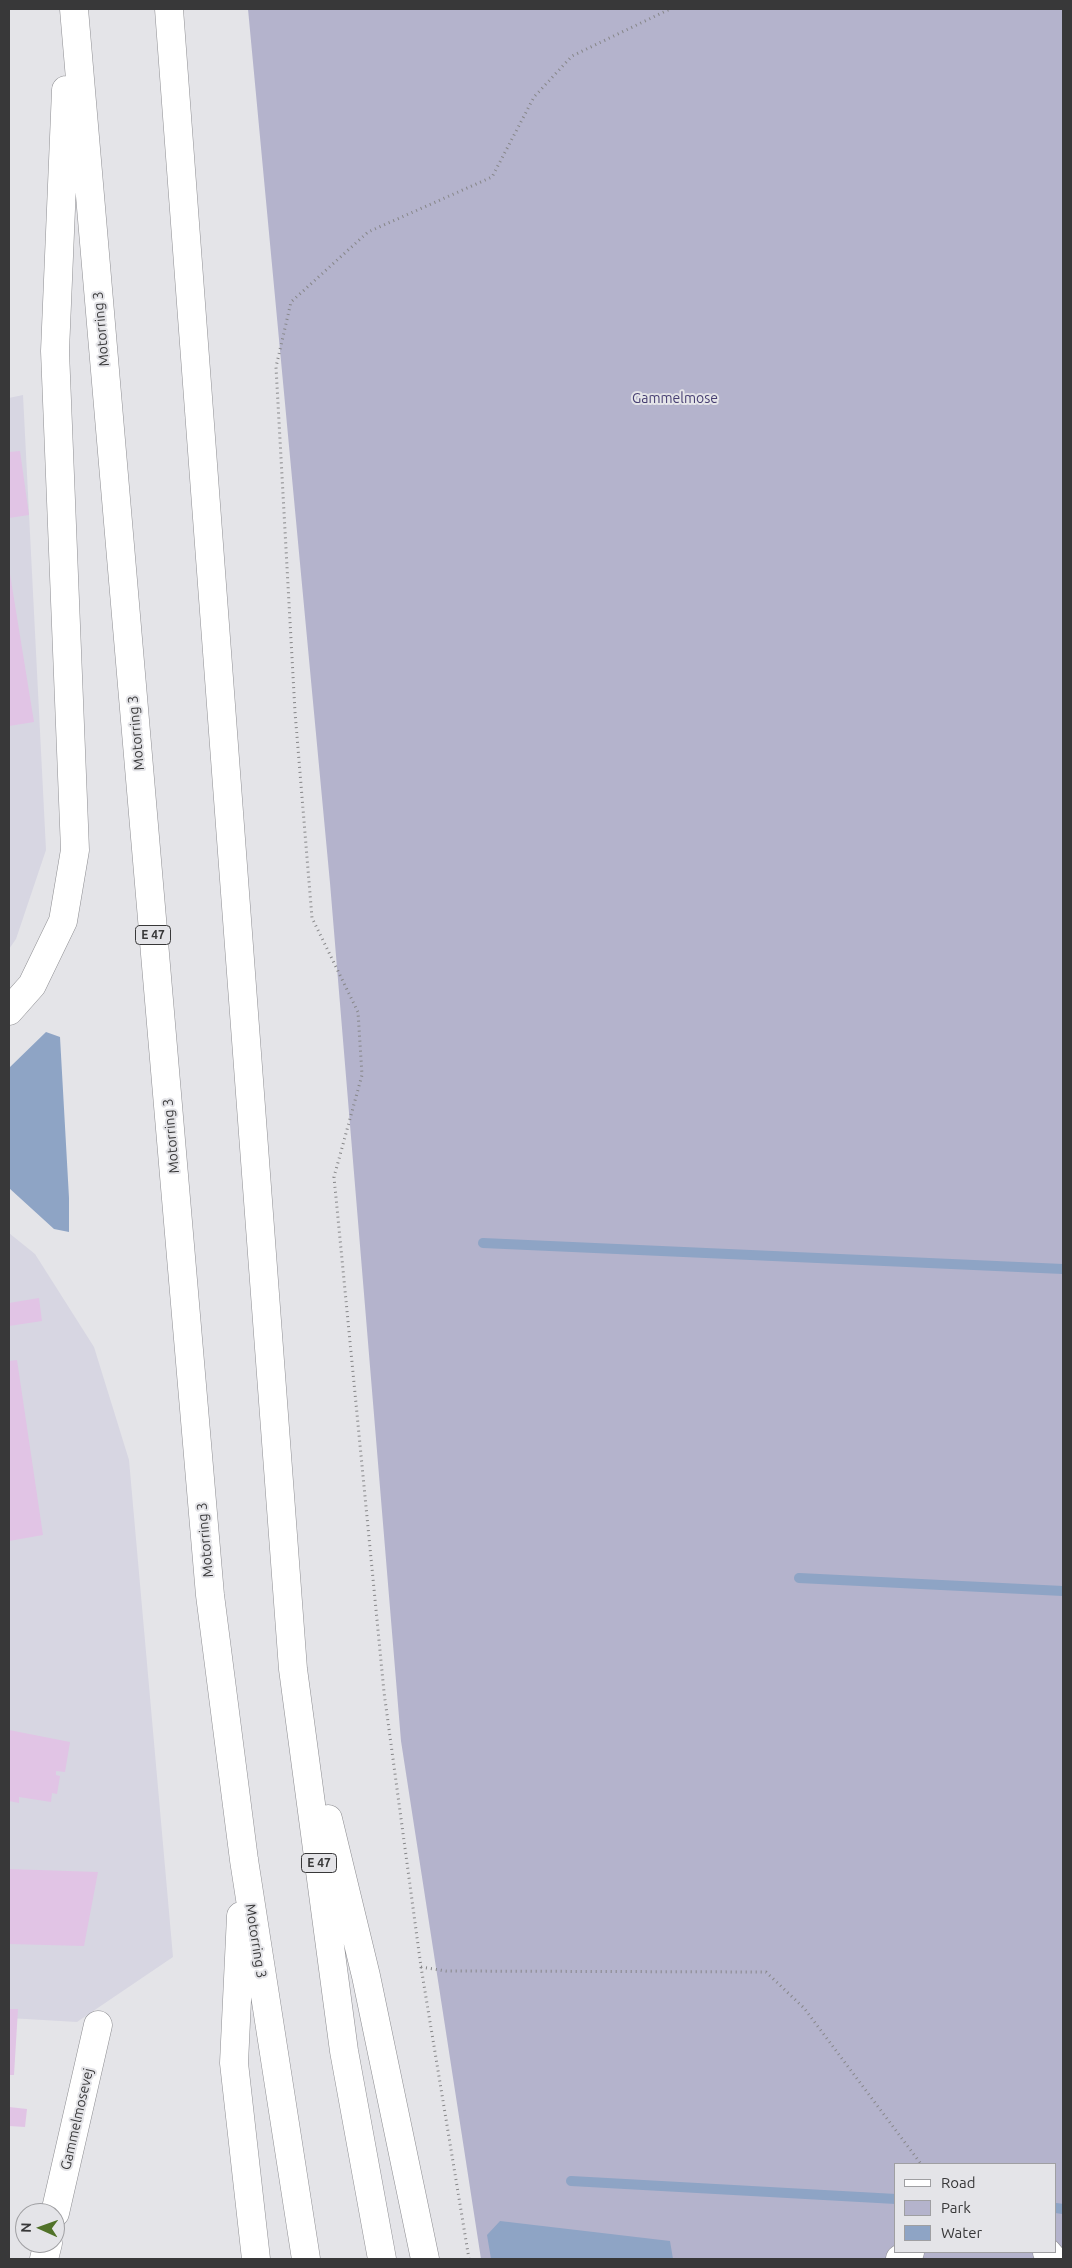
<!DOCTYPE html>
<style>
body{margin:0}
#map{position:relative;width:1072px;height:2268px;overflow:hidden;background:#e4e4e8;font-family:Ubuntu,sans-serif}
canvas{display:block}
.frame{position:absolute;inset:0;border:10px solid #383839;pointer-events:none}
.legend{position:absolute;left:894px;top:2163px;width:162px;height:90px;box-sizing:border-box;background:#e4e4e8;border:1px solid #9f9fa2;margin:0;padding:6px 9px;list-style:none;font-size:15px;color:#383839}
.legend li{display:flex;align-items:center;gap:10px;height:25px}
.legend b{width:25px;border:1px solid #9f9fa2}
.north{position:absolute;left:15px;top:2203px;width:50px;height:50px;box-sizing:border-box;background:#e4e4e8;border:1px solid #9f9fa2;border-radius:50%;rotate:272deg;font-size:14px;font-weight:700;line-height:20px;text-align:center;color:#383839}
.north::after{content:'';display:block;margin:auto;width:18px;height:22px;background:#517229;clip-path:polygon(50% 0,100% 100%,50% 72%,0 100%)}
</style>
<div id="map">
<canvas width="1072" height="2268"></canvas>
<div class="frame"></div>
<ul class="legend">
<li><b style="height:6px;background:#fff"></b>Road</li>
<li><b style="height:14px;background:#b4b3cc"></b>Park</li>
<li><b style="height:14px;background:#8ea4c5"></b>Water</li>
</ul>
<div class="north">N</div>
</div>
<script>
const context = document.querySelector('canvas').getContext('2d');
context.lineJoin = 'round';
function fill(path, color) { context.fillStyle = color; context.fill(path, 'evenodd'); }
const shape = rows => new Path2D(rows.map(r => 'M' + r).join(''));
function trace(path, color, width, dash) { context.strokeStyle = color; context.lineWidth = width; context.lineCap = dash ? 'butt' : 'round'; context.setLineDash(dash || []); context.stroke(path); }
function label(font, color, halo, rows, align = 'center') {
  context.font = font + ' Ubuntu,sans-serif'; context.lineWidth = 4; context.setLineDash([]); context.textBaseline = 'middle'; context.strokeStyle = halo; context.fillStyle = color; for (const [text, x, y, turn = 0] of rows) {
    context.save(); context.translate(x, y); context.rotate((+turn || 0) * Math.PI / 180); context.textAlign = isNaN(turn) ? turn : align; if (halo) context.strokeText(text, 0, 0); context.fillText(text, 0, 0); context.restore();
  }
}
fill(shape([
 [23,395,46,850,16,939,9,949,9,398],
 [9,1233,35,1254,94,1347,129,1460,173,1957,77,2022,9,2018]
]), '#d7d6e2');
fill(shape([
 [248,9,1063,9,1063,2259,481,2259,401,1741,330,883],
 [896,2164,1056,2164,1056,2252,896,2252]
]), '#b4b3cc');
fill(shape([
 [46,1032,60,1037,69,1198,69,1232,54,1229,9,1188,9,1068],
 [500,2221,670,2241,673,2259,491,2259,487,2235]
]), '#8ea4c5');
trace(shape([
 [483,1243,1063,1269],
 [799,1578,1063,1591],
 [571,2181,896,2199],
 [1056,2208,1063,2209]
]), '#8ea4c5', 10);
fill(shape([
 [20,451,29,515,9,518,9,452],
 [9,568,34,722,9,726],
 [39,1298,42,1321,9,1326,9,1303],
 [17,1360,43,1535,9,1541,9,1361],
 [9,1730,70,1742,65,1772,56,1771,56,1775,60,1776,57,1794,52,1793,51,1802,19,1797,19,1803,9,1801],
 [9,1869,98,1872,84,1946,9,1944],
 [9,2009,18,2009,14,2075,9,2075],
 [9,2107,27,2109,25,2127,9,2126]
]), '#e1c4e5');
const minor = shape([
 [55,2213,98,2025],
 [1047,2252,1053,2259],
 [44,2259,48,2243],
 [900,2259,910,2252]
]);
const highway = shape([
 [74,9,210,1595,244,1860,306,2259],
 [169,9,293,1669,344,2051,382,2259],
 [9,1011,32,985,63,921,75,850,55,351,66,90],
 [328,1819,366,1976,425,2259],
 [241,1916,234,2063,256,2259]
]);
trace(minor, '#8e8e92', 29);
trace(highway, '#8e8e92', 29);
trace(shape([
 [421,1967,446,1971,766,1972,804,2008,921,2164],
 [469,2259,421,1967,384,1692,334,1177,362,1075,358,1012,312,918,295,712,276,367,291,302,368,232,492,177,534,97,572,56,670,9]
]), '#868688', 3, [1, 4]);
trace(minor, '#fff', 28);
trace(highway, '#fff', 28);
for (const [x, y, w] of [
 [153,935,35],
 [319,1863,35]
]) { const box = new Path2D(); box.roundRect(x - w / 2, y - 9.5, w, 19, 4); context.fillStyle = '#e4e4e8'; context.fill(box); trace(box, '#383839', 1); }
label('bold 12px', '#383839', null, [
 ["E 47",153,935],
 ["E 47",319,1863]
]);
label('14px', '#383839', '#e4e4e8', [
 ["Motorring 3",101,329,-95],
 ["Motorring 3",136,733,-95],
 ["Motorring 3",171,1136,-95],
 ["Motorring 3",205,1540,-95],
 ["Motorring 3",256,1941,81],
 ["Gammelmosevej",77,2119,-77]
]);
label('14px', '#473f72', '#e4e4e8', [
 ["Gammelmose",675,398]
]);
</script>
